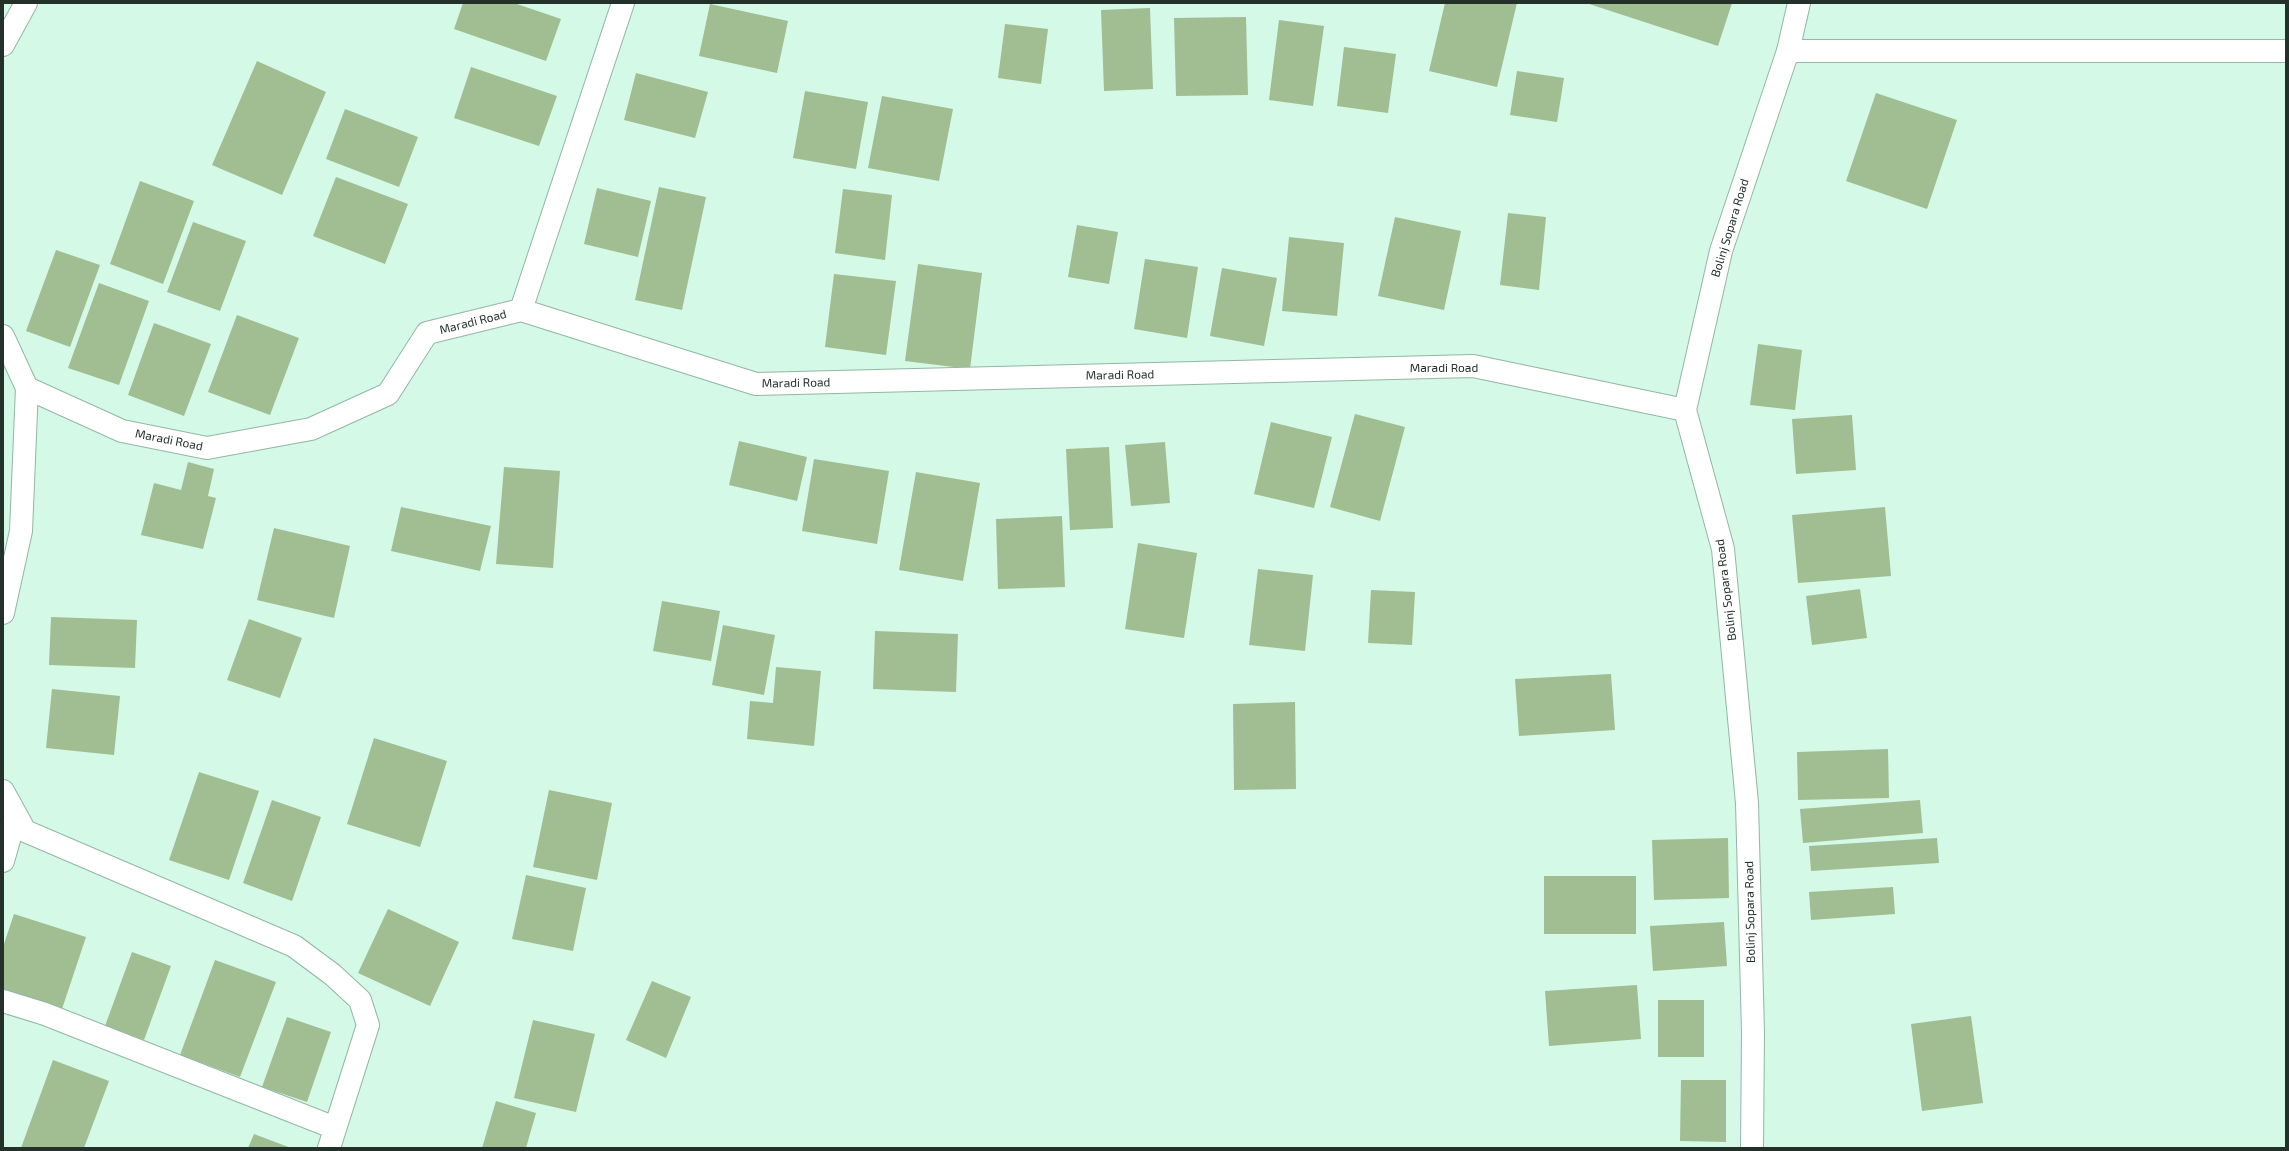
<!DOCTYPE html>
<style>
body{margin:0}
#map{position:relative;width:2289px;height:1151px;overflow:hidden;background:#d4f9e7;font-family:"Exo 2",sans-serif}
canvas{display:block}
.frame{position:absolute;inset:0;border:4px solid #23312a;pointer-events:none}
</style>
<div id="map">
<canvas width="2289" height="1151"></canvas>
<div class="frame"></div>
</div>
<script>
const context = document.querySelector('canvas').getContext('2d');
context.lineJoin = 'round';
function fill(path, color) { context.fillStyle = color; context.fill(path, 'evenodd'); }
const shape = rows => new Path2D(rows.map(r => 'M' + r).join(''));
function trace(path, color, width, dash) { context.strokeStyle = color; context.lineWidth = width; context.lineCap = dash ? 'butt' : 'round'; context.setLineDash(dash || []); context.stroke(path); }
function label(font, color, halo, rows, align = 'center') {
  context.font = font + ' "Exo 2",sans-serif'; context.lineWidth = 3.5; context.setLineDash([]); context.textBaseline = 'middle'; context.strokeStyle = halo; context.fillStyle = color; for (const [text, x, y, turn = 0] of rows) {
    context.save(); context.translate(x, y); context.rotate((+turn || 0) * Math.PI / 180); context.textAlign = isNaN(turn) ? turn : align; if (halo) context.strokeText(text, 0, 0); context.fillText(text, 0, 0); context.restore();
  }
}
fill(shape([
 [463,3,514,3,561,19,546,61,454,29],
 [1445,3,1517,3,1497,87,1429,71],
 [1586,3,1732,3,1718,46],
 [710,4,788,21,777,73,699,56],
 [1150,8,1153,89,1104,91,1101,10],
 [1246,17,1248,95,1176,96,1174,18],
 [1279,20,1324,26,1313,106,1269,100],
 [1005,24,1048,29,1041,84,998,78],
 [1344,47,1396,54,1388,113,1337,106],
 [257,61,326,92,282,195,212,165],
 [471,67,557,96,539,146,454,118],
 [1517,71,1564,78,1557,122,1510,115],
 [636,73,708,92,695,138,624,120],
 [805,91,868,102,856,169,793,158],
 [1876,93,1957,120,1927,209,1846,181],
 [882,96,953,109,939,181,868,168],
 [345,109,418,137,399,187,326,159],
 [336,177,408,204,385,264,313,236],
 [140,181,194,201,163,284,110,264],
 [659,187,706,197,682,310,635,300],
 [597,188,651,201,638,257,584,244],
 [843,189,892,195,885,260,835,253],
 [1508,213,1546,217,1539,290,1500,285],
 [1395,217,1461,231,1444,310,1378,296],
 [193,222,246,241,220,311,167,292],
 [1077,225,1118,232,1109,284,1068,277],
 [1289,237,1344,243,1337,316,1282,311],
 [56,250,100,265,70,347,26,331],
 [1145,259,1198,267,1187,338,1134,329],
 [918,264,982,273,970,369,905,361],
 [1222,268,1277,278,1264,346,1210,336],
 [834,274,896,281,886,355,825,347],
 [99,283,149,301,119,385,68,368],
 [237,315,299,338,270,415,208,392],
 [154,323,211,344,184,416,128,395],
 [1758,344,1802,350,1795,410,1750,405],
 [1355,414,1405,427,1380,521,1330,507],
 [1852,415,1856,470,1796,474,1792,419],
 [1271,422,1332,437,1314,508,1254,494],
 [739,441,807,457,797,501,729,485],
 [1165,442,1170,503,1131,506,1125,445],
 [1109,447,1113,528,1070,530,1066,449],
 [814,459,889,471,877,544,802,531],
 [188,462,214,469,208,496,216,498,203,549,141,535,154,483,181,490],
 [504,467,560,471,553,568,496,564],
 [916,472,980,483,963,581,899,570],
 [401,507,491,526,480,571,391,551],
 [1885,507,1891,576,1798,583,1792,515],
 [1062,516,1065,587,998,589,996,519],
 [274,528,350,546,334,618,257,600],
 [1138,543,1197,553,1184,638,1125,629],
 [1258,569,1313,575,1305,651,1249,645],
 [1860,589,1867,638,1812,645,1806,596],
 [1371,590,1415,592,1412,645,1368,643],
 [662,601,720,611,711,661,653,651],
 [51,617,137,620,135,668,49,665],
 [249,619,302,638,280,698,227,680],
 [723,625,775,635,764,695,712,685],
 [875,631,958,634,956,692,873,689],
 [776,667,821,671,814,746,747,739,750,701,773,703],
 [1611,674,1615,730,1519,736,1515,679],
 [52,689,120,696,114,755,46,748],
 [1295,702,1296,789,1234,790,1233,704],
 [374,738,447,761,420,847,347,824],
 [1888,749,1889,798,1798,800,1797,752],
 [199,772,259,791,229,880,169,860],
 [549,790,612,803,597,880,533,867],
 [272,800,321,817,292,901,243,883],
 [1920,800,1923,833,1803,843,1800,809],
 [1728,838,1729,898,1654,900,1652,840],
 [1937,838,1939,863,1811,871,1809,846],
 [526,875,586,888,573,951,512,939],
 [1544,876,1636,876,1636,934,1544,934],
 [1893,887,1895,914,1811,920,1809,892],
 [388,909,459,942,430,1006,358,973],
 [14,914,86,937,62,1009,3,990,3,947],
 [1724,922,1727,966,1653,971,1650,926],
 [132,952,171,966,144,1040,105,1026],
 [215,960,276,982,240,1077,180,1055],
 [652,981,691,997,666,1058,626,1040],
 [1637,985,1641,1039,1549,1046,1545,991],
 [1658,1000,1704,1000,1704,1057,1658,1057],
 [1971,1016,1983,1103,1922,1111,1911,1024],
 [287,1017,331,1032,307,1102,262,1087],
 [533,1020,595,1034,576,1112,514,1098],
 [53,1060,109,1081,84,1148,21,1148],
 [1681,1080,1726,1080,1726,1142,1680,1141],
 [496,1101,536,1113,526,1148,482,1148],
 [254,1134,291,1148,248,1148]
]), '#a0be92');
const minor = shape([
 [3,45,26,3],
 [1788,51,2286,51],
 [521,310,623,3],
 [3,336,27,388,122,431,207,448,311,429,388,394,427,333,521,310,756,384,1473,366,1685,410],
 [3,613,21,531,27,388],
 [3,791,25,831,294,946,333,975,360,1000,368,1025,329,1148],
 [3,861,16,815],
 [3,1001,45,1014,335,1128]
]);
const major = shape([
 [1752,1148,1753,1033,1747,803,1723,549,1685,410,1721,251,1788,51,1799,3]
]);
trace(minor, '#93b6a5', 24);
trace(major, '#93b6a5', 24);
trace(minor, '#fff', 22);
trace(major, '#fff', 22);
label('12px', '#23312a', '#fff', [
 ["Bolinj Sopara Road",1730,228,-73],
 ["Maradi Road",473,322,-14],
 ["Maradi Road",1444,368],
 ["Maradi Road",1120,375,-1],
 ["Maradi Road",796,383,-1],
 ["Maradi Road",169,440,11],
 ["Bolinj Sopara Road",1726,590,-97],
 ["Bolinj Sopara Road",1750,912,-91]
]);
</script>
